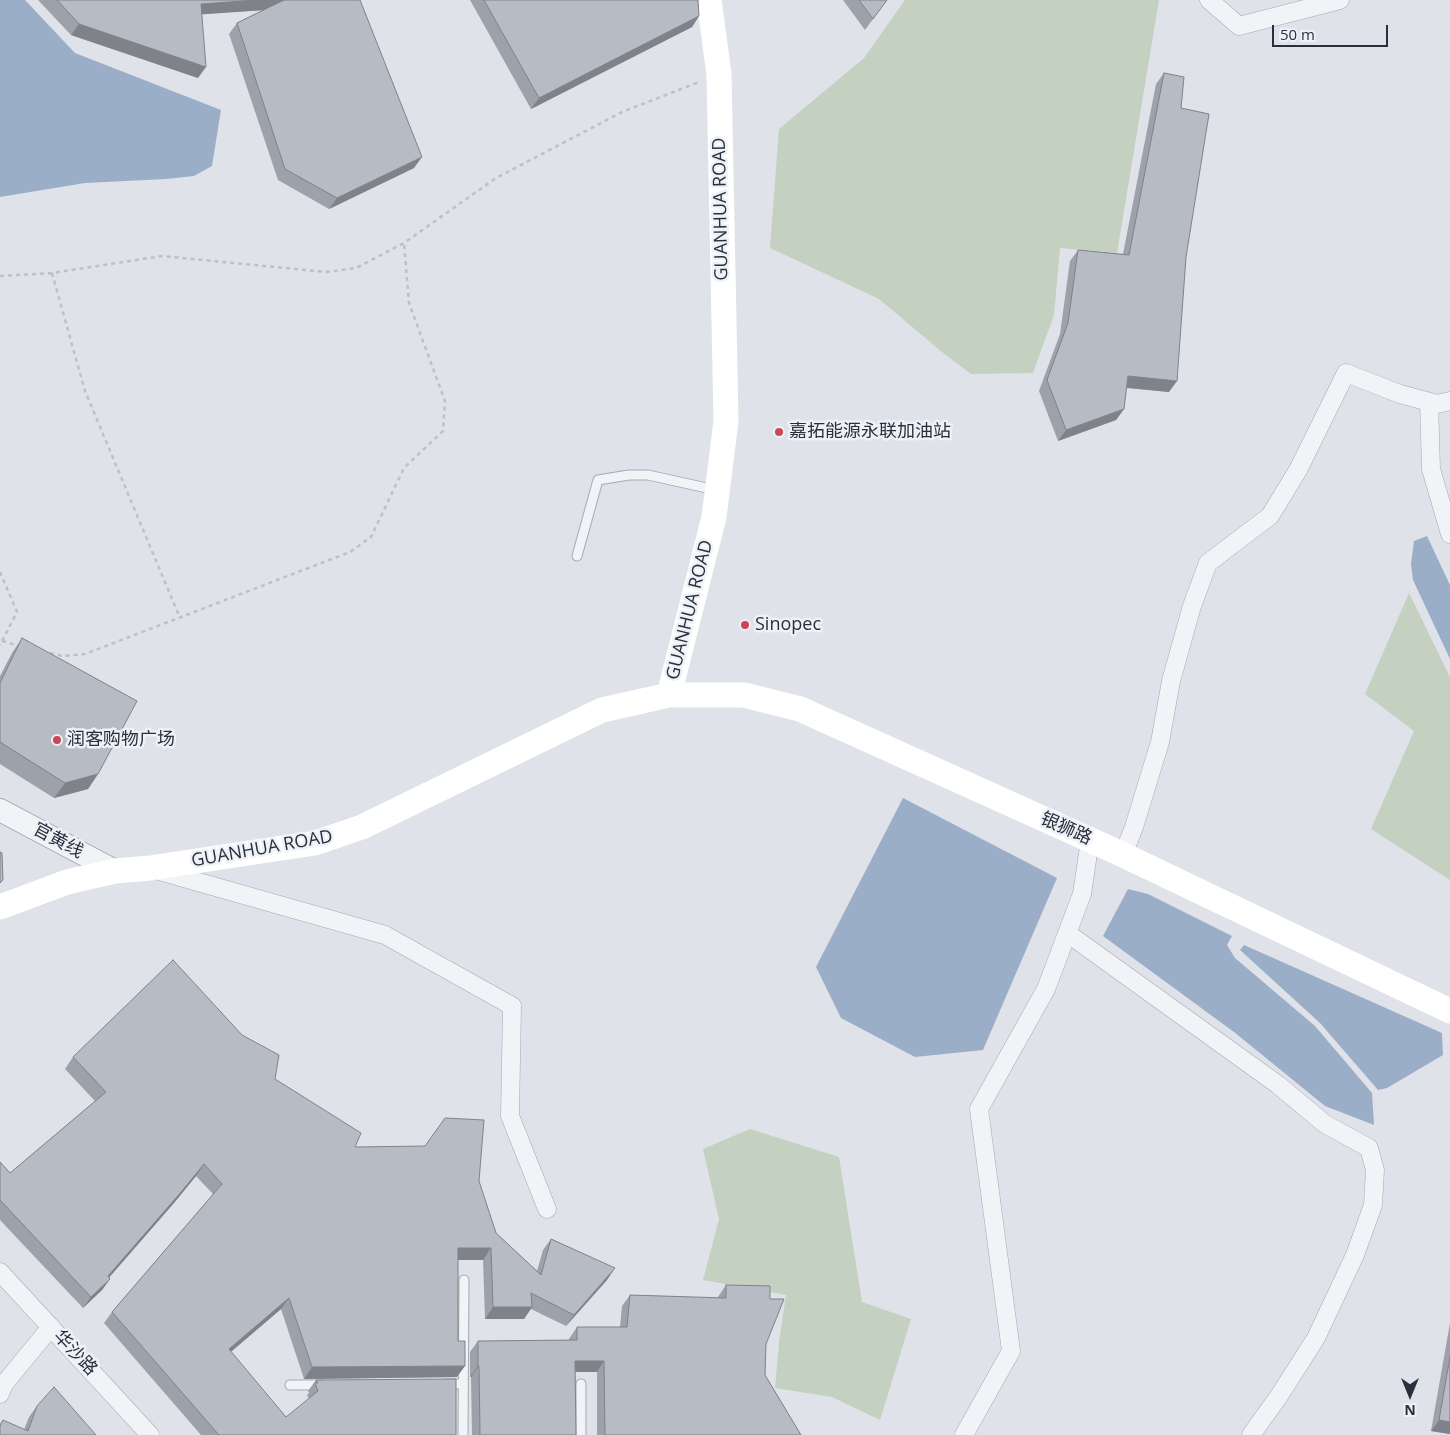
<!DOCTYPE html>
<meta charset="utf-8">
<style>
body{margin:0}
#map{position:relative;width:1450px;height:1435px;overflow:hidden;background:#dfe2e8;font-family:"Open Sans",sans-serif}
canvas{display:block}
.north{position:absolute;left:1385px;top:1370px;width:50px;height:50px;-webkit-text-stroke:4px #eef1f5;paint-order:stroke;rotate:180deg;font-size:14px;font-weight:700;line-height:20px;text-align:center;color:#28303e}
.north::after{content:'';display:block;margin:auto;width:18px;height:22px;background:#28303e;clip-path:polygon(50% 0,100% 100%,50% 72%,0 100%)}
.scale{position:absolute;left:1272px;top:25px;width:116px;height:22px;box-sizing:border-box;border:2px solid #28303e;border-top:0;padding-left:6px;font-size:15px;line-height:18px;white-space:nowrap;color:#28303e;-webkit-text-stroke:4px #eef1f5;paint-order:stroke}
</style>
<div id="map">
<canvas width="1450" height="1435"></canvas>
<div class="north">N</div>
<div class="scale">50 m</div>
</div>
<script>
const context = document.querySelector('canvas').getContext('2d');
context.lineJoin = 'round';
function fill(path, color) { context.fillStyle = color; context.fill(path, 'evenodd'); }
const shape = rows => new Path2D(rows.map(r => 'M' + r).join(''));
function trace(path, color, width, dash) { context.strokeStyle = color; context.lineWidth = width; context.lineCap = dash ? 'butt' : 'round'; context.setLineDash(dash || []); context.stroke(path); }
function label(font, color, halo, rows, align = 'center') {
  context.font = font + ' "Open Sans","Noto Sans SC",sans-serif'; context.lineWidth = 5; context.setLineDash([]); context.textBaseline = 'middle'; context.strokeStyle = halo; context.fillStyle = color; for (const [text, x, y, turn = 0] of rows) {
    context.save(); context.translate(x, y); context.rotate((+turn || 0) * Math.PI / 180); context.textAlign = isNaN(turn) ? turn : align; if (halo) context.strokeText(text, 0, 0); context.fillText(text, 0, 0); context.restore();
  }
}
fill(shape([
 [905,0,1159,0,1117,253,1060,248,1054,315,1033,373,971,374,942,352,879,299,770,248,779,129,864,58],
 [1409,593,1450,677,1450,880,1371,829,1414,731,1365,694],
 [750,1129,839,1157,862,1302,911,1319,880,1420,832,1397,775,1388,779,1342,786,1295,703,1280,719,1219,703,1149]
]), '#c4d1c0');
fill(shape([
 [0,0,25,0,75,53,221,110,212,166,194,176,166,179,85,183,0,197],
 [1427,536,1450,585,1450,659,1413,580,1411,564,1414,541],
 [903,798,1057,878,983,1050,915,1057,841,1018,816,967],
 [1128,889,1148,894,1232,936,1227,945,1235,958,1315,1026,1372,1093,1374,1125,1325,1106,1234,1032,1103,936],
 [1244,945,1442,1033,1443,1055,1387,1088,1378,1090,1320,1023,1240,950]
]), '#9baec7');
const service = shape([
 [577,556,598,480,629,475,648,475,716,490],
 [446,1384,463,1384],
 [581,1384,581,1435],
 [290,1385,323,1385],
 [463,1435,464,1280]
]);
const minor = shape([
 [1209,0,1239,26,1340,0],
 [1429,402,1431,469,1450,534],
 [1123,855,1134,827,1160,742,1171,681,1192,606,1208,563,1270,516,1298,470,1346,373,1400,394,1437,404,1450,401],
 [156,870,385,935,512,1006,510,1116,547,1209],
 [1067,933,1277,1084,1325,1124,1369,1148,1375,1170,1373,1205,1355,1255,1316,1338,1279,1396,1251,1435],
 [0,1272,150,1435],
 [0,1394,4,1384,51,1327],
 [964,1435,1011,1351,979,1109,1046,989,1082,894,1090,840]
]);
const tertiary = shape([
 [0,810,115,871]
]);
trace(service, '#a4a9b2', 11);
trace(minor, '#a4a9b2', 19);
trace(tertiary, '#a4a9b2', 24);
trace(shape([
 [52,273,85,391,180,618],
 [0,276,52,273,162,256,326,272,356,268,404,243,496,178,622,112,699,82],
 [0,572,17,612,0,645],
 [2,641,20,646],
 [50,653,63,656,85,654,350,552,371,537,404,468,443,431,445,401,409,303,404,243]
]), '#bdc0c6', 2.5, [4, 4]);
trace(service, '#f1f3f6', 9);
trace(minor, '#f1f3f6', 18);
trace(tertiary, '#f1f3f6', 22);
trace(shape([
 [669,695,714,517,726,421,719,74,709,0],
 [0,907,67,882,115,871,150,868,315,843,362,827,602,710,669,695,744,695,800,709,1117,852,1450,1011]
]), '#fff', 25);
fill(shape([
 [38,0,360,0,414,168,329,209,278,180,229,34,237,23,263,10,202,14,198,78,71,35],
 [470,0,698,0,699,16,692,27,531,109],
 [843,0,887,0,865,30],
 [1164,73,1181,108,1186,257,1169,392,1126,388,1124,409,1116,420,1058,441,1039,391,1060,334,1070,261,1078,250,1123,254,1156,84],
 [22,638,98,774,88,789,54,798,0,764,0,676,12,653],
 [73,1057,275,1079,355,1147,479,1181,496,1233,537,1271,543,1250,551,1239,607,1280,566,1326,531,1309,524,1319,485,1319,483,1260,458,1260,457,1377,304,1379,281,1309,231,1352,286,1417,309,1399,307,1395,309,1393,308,1391,316,1380,456,1435,201,1435,104,1323,112,1312,213,1194,196,1176,174,1203,109,1277,110,1279,102,1290,83,1308,0,1220,0,1162,10,1173,95,1101,65,1069],
 [726,1285,766,1344,765,1375,801,1435,597,1435,597,1372,575,1372,576,1435,472,1435,471,1377,470,1377,470,1352,478,1341,569,1340,569,1339,577,1327,620,1327,622,1306,630,1295,718,1298,718,1297],
 [1450,1323,1450,1434,1431,1431],
 [37,1406,96,1435,0,1435,0,1424,3,1420,24,1430,29,1417]
]), '#9da1a9');
fill(shape([
 [257,0,287,0,280,9,193,15,201,4],
 [699,16,692,27,531,109,539,98],
 [79,24,206,67,198,78,71,35],
 [422,157,414,168,329,209,337,198],
 [1128,376,1177,381,1169,392,1120,387],
 [1124,409,1116,420,1058,441,1066,430],
 [98,774,88,789,54,798,65,783],
 [204,1164,196,1176,174,1203,100,1288,108,1276],
 [458,1248,491,1248,483,1260,450,1260],
 [615,1268,607,1280,566,1326,574,1315],
 [110,1279,102,1290,83,1308,91,1297],
 [289,1298,281,1309,220,1361,229,1349],
 [493,1307,532,1307,524,1319,485,1319],
 [575,1361,604,1361,597,1372,567,1372],
 [465,1366,457,1377,304,1379,312,1367],
 [478,1366,479,1366,471,1377,470,1377],
 [1439,1420,1450,1422,1450,1434,1431,1431]
]), '#7f8389');
const building = shape([
 [57,0,257,0,201,4,206,67,79,24,57,0],
 [284,0,360,0,422,157,337,198,285,169,237,23,284,0],
 [484,0,698,0,699,16,539,98,484,0],
 [859,0,887,0,873,19,859,0],
 [1164,73,1184,77,1181,108,1209,114,1186,257,1177,381,1128,376,1124,409,1066,430,1047,380,1068,323,1078,250,1129,255,1164,73],
 [22,638,137,701,98,774,65,783,0,742,0,683,22,638],
 [0,852,2,853,3,880,0,883,0,852],
 [173,960,242,1035,279,1055,275,1079,361,1133,355,1147,425,1146,445,1118,484,1120,479,1181,496,1233,541,1275,551,1239,615,1268,574,1315,531,1293,532,1307,493,1307,491,1248,458,1248,458,1341,465,1341,465,1366,312,1367,289,1298,229,1349,286,1417,318,1391,315,1383,318,1383,316,1380,456,1379,456,1435,219,1435,112,1312,222,1184,204,1164,182,1191,108,1276,110,1279,91,1297,0,1200,0,1162,10,1173,106,1092,73,1057,173,960],
 [726,1285,770,1286,770,1299,784,1299,766,1344,765,1375,801,1435,605,1435,604,1361,575,1361,576,1435,480,1435,479,1366,478,1366,478,1341,577,1340,577,1327,627,1327,630,1295,726,1298,726,1285],
 [1450,1357,1450,1422,1439,1420,1450,1357],
 [54,1387,96,1435,0,1435,0,1426,3,1420,28,1431,37,1406,54,1387]
]);
fill(building, '#b6bbc4');
trace(building, '#7f8389', 1);
for (const [x, y, r, color] of [
 [779,432,5,"#ca4755"],
 [745,625,5,"#ca4755"],
 [57,740,5,"#ca4755"]
]) { const dot = new Path2D(); dot.arc(x, y, r, 0, 2 * Math.PI); context.fillStyle = color; context.fill(dot); trace(dot, '#eef1f5', 2); }
label('18px', '#28303e', '#eef1f5', [
 ["GUANHUA ROAD",721,209,-91],
 ["GUANHUA ROAD",690,610,-76],
 ["银狮路",1066,829,24],
 ["官黄线",58,841,28],
 ["GUANHUA ROAD",262,849,-10],
 ["华沙路",75,1353,47]
]);
label('18px', '#28303e', '#eef1f5', [
 ["嘉拓能源永联加油站",789,432],
 ["Sinopec",755,625],
 ["润客购物广场",67,740]
], 'left');
</script>
